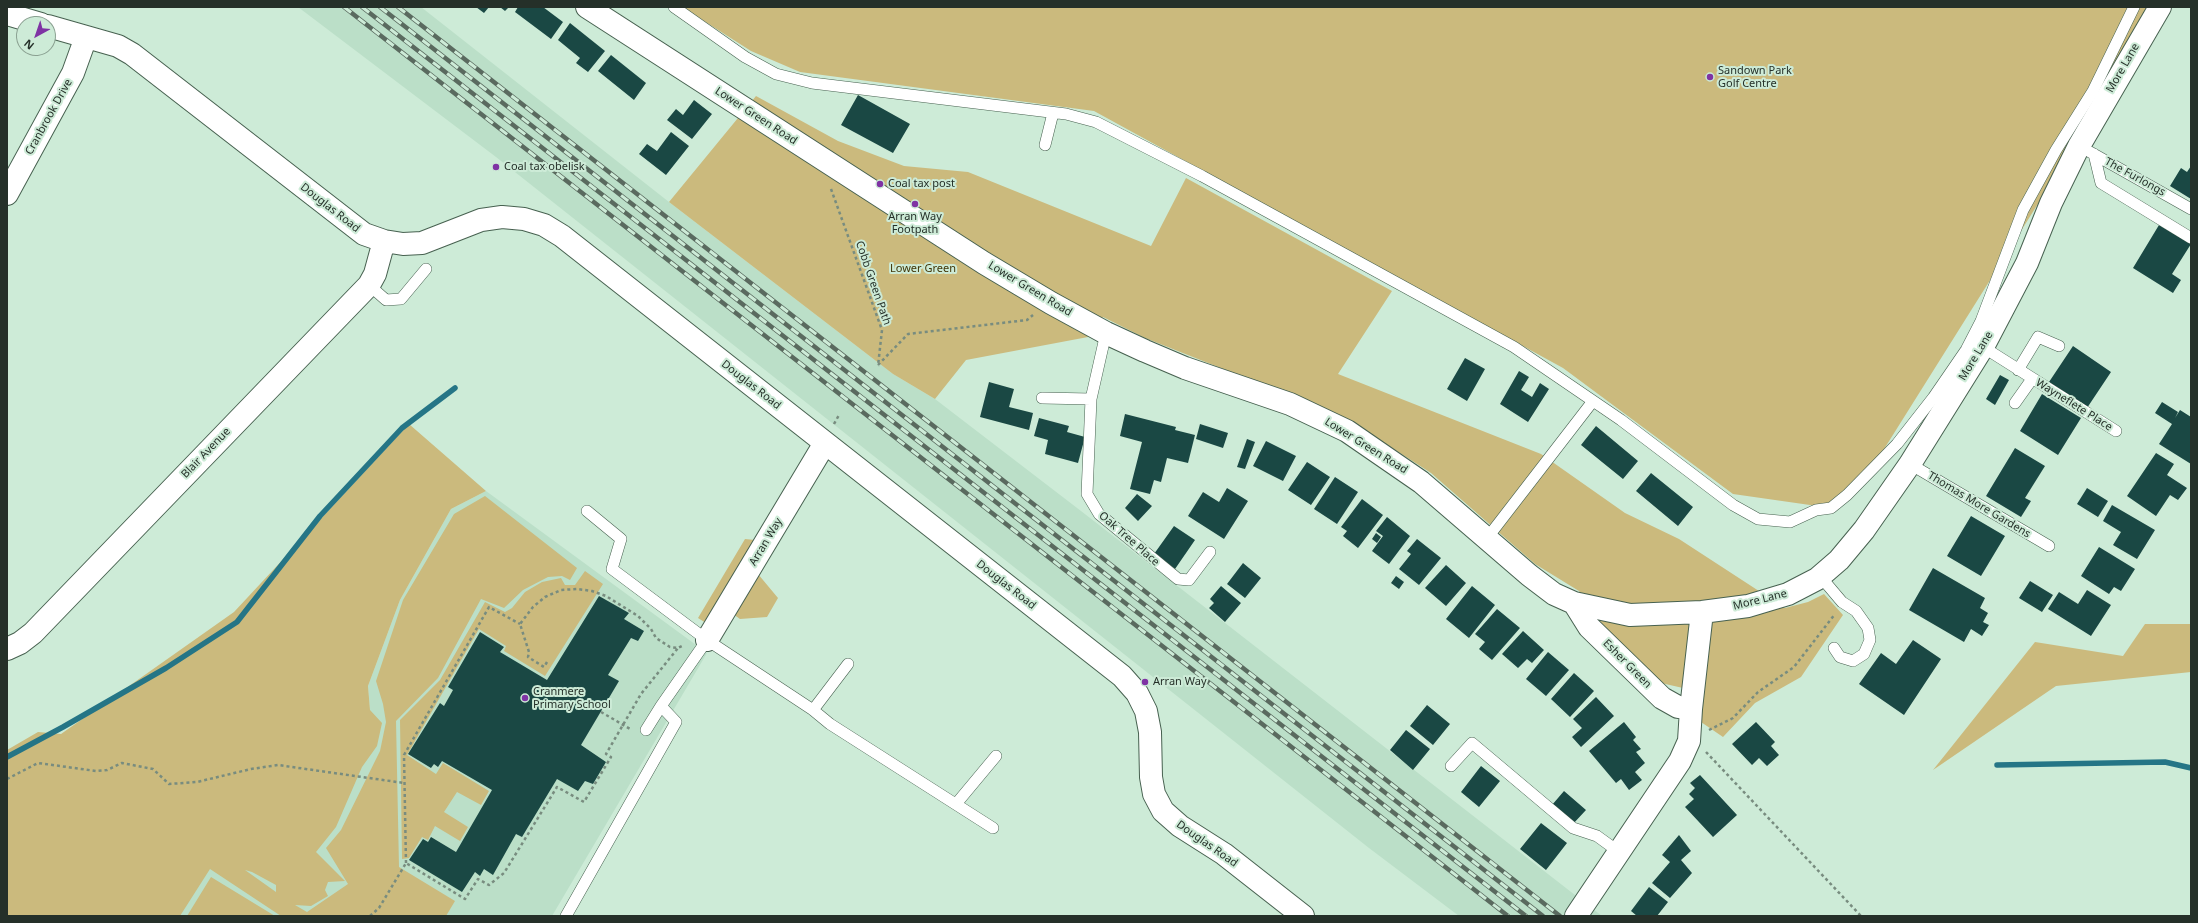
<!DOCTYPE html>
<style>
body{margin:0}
#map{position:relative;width:2198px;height:923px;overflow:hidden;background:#cdebd7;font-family:"Noto Sans",sans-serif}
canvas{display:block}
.frame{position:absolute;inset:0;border:8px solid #253029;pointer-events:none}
.north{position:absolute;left:16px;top:16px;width:40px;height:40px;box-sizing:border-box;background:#cdebd7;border:1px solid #8aa091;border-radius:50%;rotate:220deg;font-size:11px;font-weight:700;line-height:16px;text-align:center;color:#253029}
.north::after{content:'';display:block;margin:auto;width:14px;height:18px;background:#7f33a4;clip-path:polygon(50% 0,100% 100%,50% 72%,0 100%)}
</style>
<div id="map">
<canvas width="2198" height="923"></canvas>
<div class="frame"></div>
<div class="north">N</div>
</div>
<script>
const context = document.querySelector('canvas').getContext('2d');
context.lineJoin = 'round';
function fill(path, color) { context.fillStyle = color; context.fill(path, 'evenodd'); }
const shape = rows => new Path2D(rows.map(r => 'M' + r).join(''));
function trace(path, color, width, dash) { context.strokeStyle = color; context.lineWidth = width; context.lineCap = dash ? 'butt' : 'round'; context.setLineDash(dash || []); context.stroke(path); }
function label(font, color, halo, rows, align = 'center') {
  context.font = font + ' "Noto Sans",sans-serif'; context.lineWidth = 4; context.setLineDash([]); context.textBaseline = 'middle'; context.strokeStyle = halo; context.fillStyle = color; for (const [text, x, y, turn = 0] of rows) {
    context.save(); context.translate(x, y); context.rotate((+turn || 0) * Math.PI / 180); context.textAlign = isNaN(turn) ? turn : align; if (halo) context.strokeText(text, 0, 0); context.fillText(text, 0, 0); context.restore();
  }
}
fill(shape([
 [298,7,421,7,669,202,893,374,935,399,1081,511,1602,916,1459,916,1369,848,496,157],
 [486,491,707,653,552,916,7,916,7,767,370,710,368,686,400,600,451,509]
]), '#bbdfc8');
fill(shape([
 [682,7,2148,7,2041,199,1864,481,1831,508,1733,494,1563,368,1094,111,800,72,751,51],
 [756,96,838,141,904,166,968,172,1151,246,1186,178,1392,291,1338,374,1541,454,1625,513,1679,539,1785,608,1808,602,1824,594,1843,615,1801,677,1755,703,1723,737,1701,722,1683,688,1661,683,1603,626,1579,591,1535,564,1431,473,1352,422,1309,403,1145,338,1103,317,1088,337,966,360,935,399,893,374,669,202],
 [409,424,486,491,451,509,400,600,368,686,370,710,382,723,377,746,362,767,336,827,316,852,345,881,328,882,325,890,328,896,311,906,295,905,307,912,348,884,326,848,341,830,380,751,386,722,383,704,376,681,403,600,454,514,485,496,577,568,570,580,562,576,548,577,523,590,504,608,481,599,438,678,396,721,399,867,455,901,446,916,281,916,210,869,180,916,7,916,7,750,38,732,61,734,234,612],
 [245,870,252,872,276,885,276,892],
 [745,539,755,540,758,574,778,598,767,617,740,619,733,614,709,625,698,618],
 [585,571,603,584,545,676,504,651,506,646,479,629,407,755,436,774,443,763,489,791,481,805,457,792,444,812,468,827,460,841,435,826,428,840,422,837,409,858,402,859,400,720,440,680,485,602,505,612,512,608,525,592,542,582,561,578,565,585,575,585],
 [2145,624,2191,624,2191,672,2056,686,1933,770,2035,642,2123,656],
 [211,877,275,916,187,916]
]), '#cbba7d');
trace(shape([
 [7,757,63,727,166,668,237,622,320,516,402,428,455,388],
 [1997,765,2165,762,2191,768]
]), '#257586', 5.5);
fill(shape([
 [476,7,489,7,484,13],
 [500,7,509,7,505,11],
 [518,7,543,7,563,22,551,39,515,12],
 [570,23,605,51,588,72,576,63,580,58,558,40],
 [611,55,646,83,634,100,598,71],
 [858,95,910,124,893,153,841,125],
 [694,100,712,114,692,139,667,120,676,109,683,115],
 [671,132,689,146,666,175,639,154,647,144,657,151],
 [2191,166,2191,199,2170,186,2181,168,2187,172],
 [2159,225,2191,244,2172,274,2181,280,2173,293,2133,268],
 [2073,346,2111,372,2087,408,2049,382],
 [1465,358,1485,369,1467,401,1447,389],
 [1519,371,1529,377,1521,390,1532,397,1540,383,1549,389,1528,422,1500,404],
 [2000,375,2009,380,1995,405,1986,399],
 [989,382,1014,389,1009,407,1033,413,1029,430,980,417],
 [2042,394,2081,418,2058,455,2020,431],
 [2162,402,2178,412,2175,418,2180,410,2191,417,2191,464,2159,444,2172,424,2155,413],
 [1125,414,1176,427,1175,430,1195,435,1188,463,1167,458,1161,482,1154,480,1150,494,1130,489,1142,442,1120,436],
 [1039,418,1069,426,1067,432,1085,437,1078,463,1045,454,1048,440,1034,436],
 [1200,424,1228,433,1223,448,1196,439],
 [1596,426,1638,461,1623,479,1581,445],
 [1247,439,1255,442,1245,469,1237,467],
 [1266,441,1296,456,1283,481,1253,466],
 [2015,448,2045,466,2025,498,2031,501,2021,517,1986,496],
 [2156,453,2174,464,2167,475,2187,488,2178,500,2170,495,2156,516,2127,496],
 [1307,462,1330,477,1311,505,1288,490],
 [1651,473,1693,507,1678,526,1636,491],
 [1335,477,1358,492,1337,524,1314,509],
 [1227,488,1248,501,1224,539,1188,516,1203,492,1219,502],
 [2087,488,2108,501,2098,517,2077,504],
 [1137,494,1152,506,1138,521,1125,508],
 [1362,499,1383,515,1358,548,1343,536,1347,531,1341,527],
 [2112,505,2155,530,2137,559,2113,545,2121,532,2103,521],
 [1971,516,2005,536,1981,576,1947,556],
 [1387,517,1410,536,1389,564,1372,551,1383,536,1376,531],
 [1174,526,1195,540,1175,569,1154,554],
 [1376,533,1381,537,1377,543,1372,539],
 [1417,539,1441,558,1419,585,1399,569,1411,554,1407,551],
 [2099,547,2135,569,2121,591,2114,587,2109,594,2081,576],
 [1243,563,1261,578,1245,598,1227,584],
 [1446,565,1466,583,1446,606,1425,588],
 [1933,568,1985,598,1980,608,1988,613,1983,622,1989,625,1982,636,1971,629,1964,642,1909,610],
 [1396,576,1404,582,1399,589,1391,583],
 [2030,581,2053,595,2042,612,2019,598],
 [1221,586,1241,603,1225,622,1209,608,1214,603,1210,599],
 [1472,586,1495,605,1469,638,1446,619],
 [2087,590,2111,605,2091,636,2048,609,2059,592,2078,604],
 [599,596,629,613,624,619,644,631,638,641,631,638,608,675,619,681,581,745,606,762,593,784,585,781,578,791,557,779,522,837,516,834,493,875,484,869,480,876,475,872,462,892,409,860,423,839,428,842,431,837,456,852,492,790,442,761,438,767,434,764,431,768,408,754,440,703,444,706,453,690,448,687,480,632,504,647,500,652,547,680],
 [1497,609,1520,628,1492,660,1479,649,1485,642,1475,634],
 [1523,631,1544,650,1532,663,1527,659,1518,668,1502,654],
 [1913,640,1941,659,1904,715,1859,684,1881,653,1896,664],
 [1548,652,1569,670,1546,696,1526,679],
 [1574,673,1594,691,1570,717,1551,699],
 [1596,697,1614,716,1581,747,1572,737,1582,728,1573,719],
 [1427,705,1450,724,1433,745,1410,726],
 [1624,722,1636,737,1633,740,1641,749,1636,752,1645,763,1635,772,1642,780,1629,790,1621,779,1616,783,1589,751],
 [1756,722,1775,742,1771,746,1779,755,1767,766,1759,758,1752,765,1732,744],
 [1406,730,1430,749,1413,770,1390,750],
 [1481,766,1500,781,1479,807,1461,792],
 [1700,775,1737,815,1713,837,1685,807,1694,799,1689,794,1695,788,1690,783],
 [1564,791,1586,810,1573,824,1552,805],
 [1541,823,1567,843,1546,870,1520,849],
 [1679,835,1691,851,1681,860,1692,873,1670,898,1652,883,1670,862,1662,855],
 [1649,887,1668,902,1657,916,1637,916,1631,911]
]), '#1a4844');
const service = shape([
 [674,7,745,57,776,74,812,83,1066,114,1096,122,1202,176,1514,347,1621,420,1733,505,1758,519,1790,522,1816,510,1831,508,1847,495,1897,444,1933,398,1966,350,1981,321,2023,210,2056,150,2093,91,2134,7],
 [1045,145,1053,113],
 [2090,152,2191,209],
 [2094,154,2101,183,2191,238],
 [369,285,386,300,401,299,426,269],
 [1106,333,1091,399,1087,494,1099,514,1178,579,1189,580,1210,552],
 [1983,347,2116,431],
 [2018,370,2038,337,2059,346],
 [1042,398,1091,399],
 [2015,403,2032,379],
 [1910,464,2049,546],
 [587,511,621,539,612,569,707,640,813,710,830,724,993,828],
 [1488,537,1593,401],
 [1820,576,1842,602,1856,611,1868,628,1870,640,1864,654,1853,661,1840,657,1834,648],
 [813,710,848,664],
 [646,730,661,706],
 [1451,766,1472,743,1573,828,1597,836,1619,852],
 [956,804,996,756],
 [566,916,676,722,661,706,707,640]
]);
const minor = shape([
 [587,7,984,263,1051,303,1106,333,1145,351,1185,368,1290,404,1347,431,1421,482,1529,575,1554,594,1574,603,1630,615,1702,612,1748,606,1788,594,1817,579,1839,560,1864,530,1910,464,1983,347,2027,263,2051,203,2079,146,2160,7],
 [7,14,41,24],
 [48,26,118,46,132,54,364,234,384,241,403,244,422,243,481,220,502,217,524,219,544,225,562,236,1122,676,1137,693,1146,711,1150,732,1151,777,1154,794,1163,811,1180,826,1224,854,1303,916],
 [7,194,73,73,86,37],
 [1574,603,1589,627,1662,698,1678,707,1691,709],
 [707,640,825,443],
 [7,649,20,643,33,633,369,285,375,274,384,241],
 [1576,916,1680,761,1689,741,1691,709,1702,612]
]);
trace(service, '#476150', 12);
trace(minor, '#476150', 24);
trace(shape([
 [831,189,882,330,878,366],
 [878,365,908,334,1027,320,1033,315],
 [834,424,839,415],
 [547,662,544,667,528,657,529,652,520,624,533,607,545,597,561,590,577,589,592,591,606,596,638,616,651,629,656,638,670,647,678,648,684,645],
 [601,712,632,730],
 [1709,730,1733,718,1758,692,1794,667,1835,614],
 [1706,752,1861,916],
 [7,779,38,763,96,771,107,770,122,763,153,769,169,784,197,782,251,769,278,765,404,783],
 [406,863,404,755,489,607,520,624],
 [370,916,379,908,406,863,465,899,478,879,489,885,504,873,557,787,584,802,611,757,606,754,641,694,678,648]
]), '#788c7f', 2.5, [3, 3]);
trace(service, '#fff', 11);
trace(minor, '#fff', 22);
const rail = shape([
 [344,7,1508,916],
 [362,7,1526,916],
 [380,7,1543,916],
 [398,7,1560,916]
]);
trace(rail, '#5a6a5f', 4.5);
trace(rail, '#cdebd7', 3, [9]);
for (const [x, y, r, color] of [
 [1710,77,4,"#7f33a4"],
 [496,167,4,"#7f33a4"],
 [880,184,4,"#7f33a4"],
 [915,204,4,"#7f33a4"],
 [1145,682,4,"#7f33a4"],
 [525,698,4,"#7f33a4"]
]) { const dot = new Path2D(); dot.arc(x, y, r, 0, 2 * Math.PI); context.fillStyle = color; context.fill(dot); trace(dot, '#cdebd7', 1.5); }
label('11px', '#253029', '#cdebd7', [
 ["More Lane",2123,68,-60],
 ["Lower Green Road",756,116,33],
 ["Cranbrook Drive",49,117,-61],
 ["The Furlongs",2135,177,29],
 ["Douglas Road",330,208,38],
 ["Cobb Green Path",873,283,71],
 ["Lower Green Road",1030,289,31],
 ["More Lane",1976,356,-59],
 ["Douglas Road",751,385,38],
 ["Wayneflete Place",2074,405,32],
 ["Lower Green Road",1366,446,32],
 ["Blair Avenue",206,453,-46],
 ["Thomas More Gardens",1979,505,31],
 ["Oak Tree Place",1129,539,41],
 ["Arran Way",766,542,-59],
 ["Douglas Road",1006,585,38],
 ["More Lane",1760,600,-14],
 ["Esher Green",1627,664,45],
 ["Douglas Road",1207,844,35]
]);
label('11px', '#253029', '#cdebd7', [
 ["Sandown Park",1718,71],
 ["Golf Centre",1718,84],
 ["Coal tax obelisk",504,167],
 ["Coal tax post",888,184],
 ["Arran Way",915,217,"center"],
 ["Footpath",915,230,"center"],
 ["Arran Way",1153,682],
 ["Cranmere",533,692],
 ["Primary School",533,705]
], 'left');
label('11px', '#3f3406', '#cdebd7', [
 ["Lower Green",923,269]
]);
</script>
